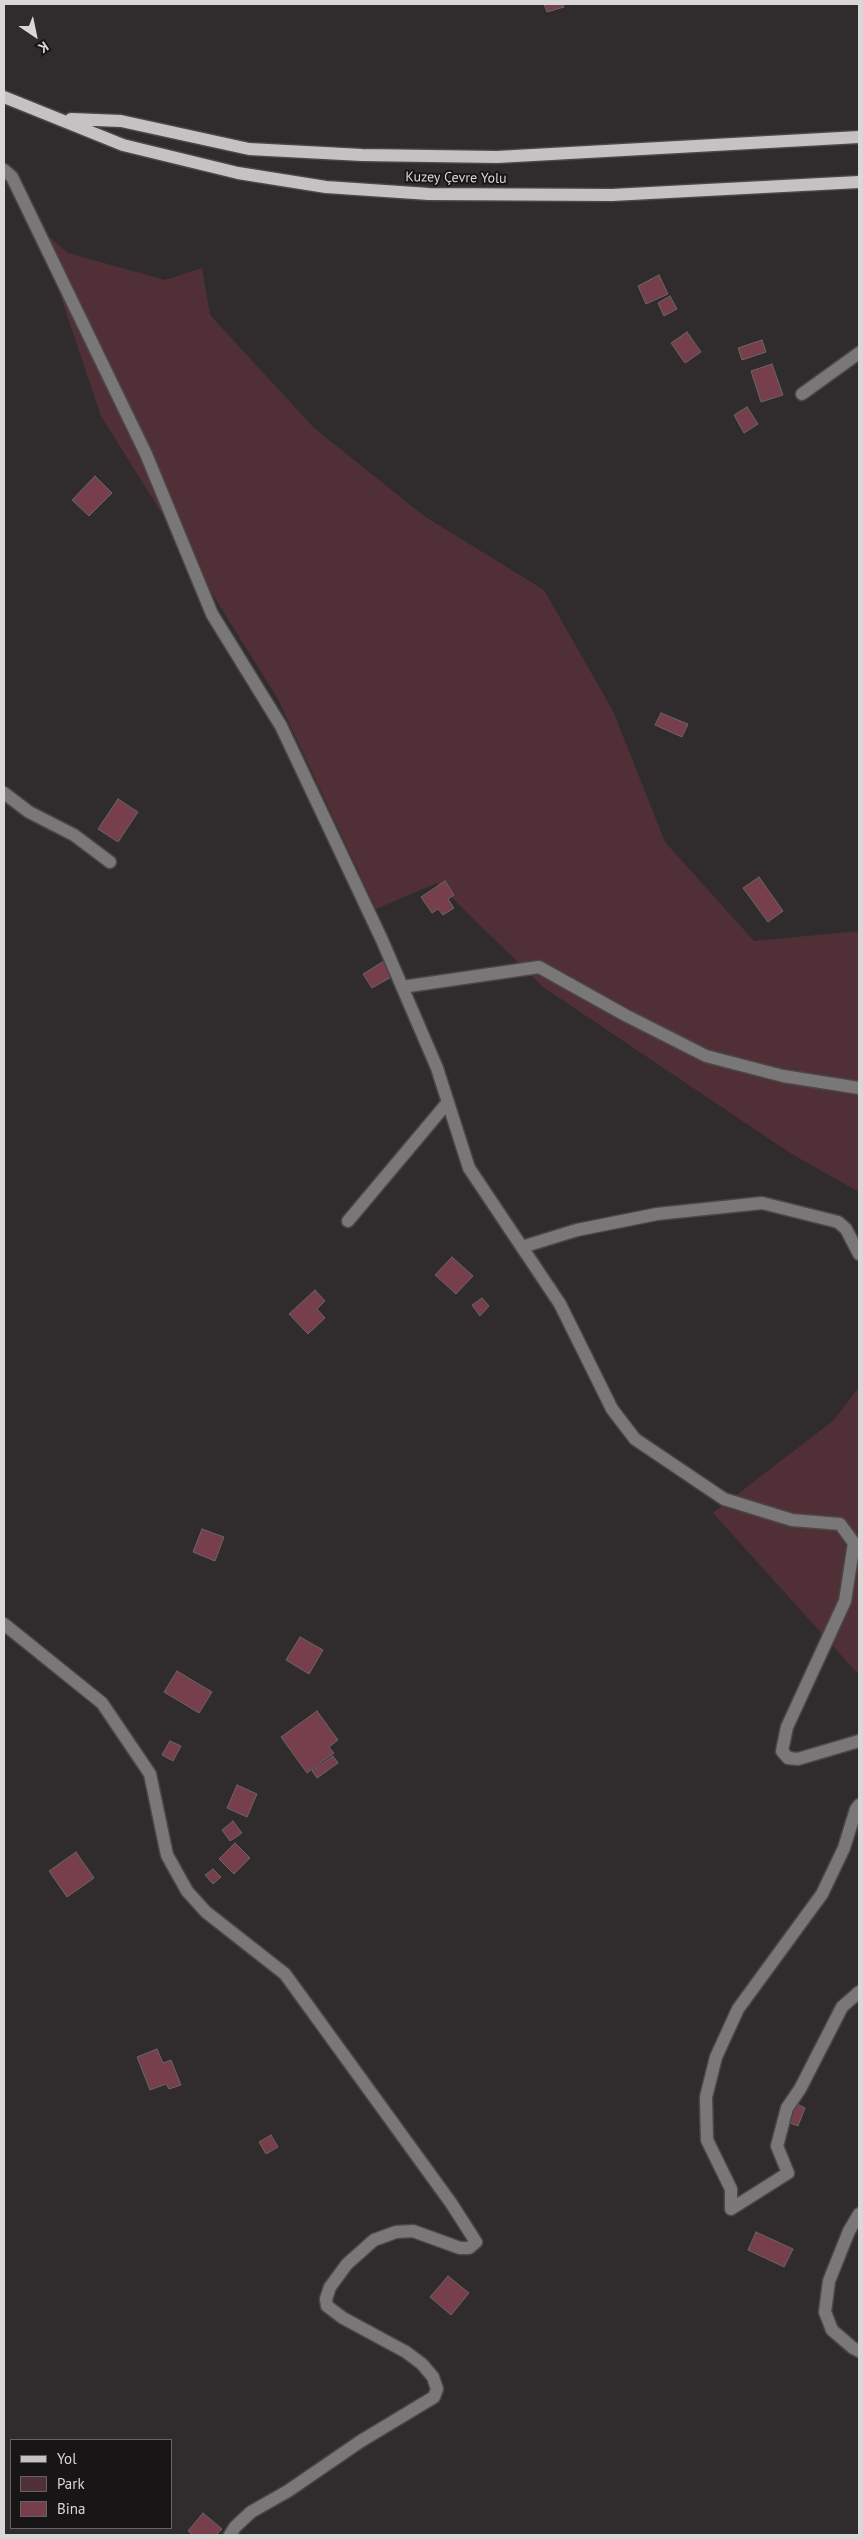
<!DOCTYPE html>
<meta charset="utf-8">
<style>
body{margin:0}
#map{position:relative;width:863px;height:2539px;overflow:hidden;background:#302c2d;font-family:"PT Sans",sans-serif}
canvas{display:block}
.frame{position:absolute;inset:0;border:5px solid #dad7d7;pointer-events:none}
.legend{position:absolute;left:10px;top:2439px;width:162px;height:90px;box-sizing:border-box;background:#171516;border:1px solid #656363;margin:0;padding:6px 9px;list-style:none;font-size:15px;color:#dad7d7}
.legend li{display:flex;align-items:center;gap:10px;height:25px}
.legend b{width:25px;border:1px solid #656363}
.north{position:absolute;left:10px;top:10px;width:50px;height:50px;-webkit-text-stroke:4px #171516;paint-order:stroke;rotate:146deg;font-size:14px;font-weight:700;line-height:20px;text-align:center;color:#dad7d7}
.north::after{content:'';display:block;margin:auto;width:18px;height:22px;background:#dad7d7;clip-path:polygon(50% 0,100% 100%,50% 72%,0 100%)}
</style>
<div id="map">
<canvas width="863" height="2539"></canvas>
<div class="frame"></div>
<ul class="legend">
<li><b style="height:6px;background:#c6c1c2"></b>Yol</li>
<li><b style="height:14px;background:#503036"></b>Park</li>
<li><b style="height:14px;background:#763f4b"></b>Bina</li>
</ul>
<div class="north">K</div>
</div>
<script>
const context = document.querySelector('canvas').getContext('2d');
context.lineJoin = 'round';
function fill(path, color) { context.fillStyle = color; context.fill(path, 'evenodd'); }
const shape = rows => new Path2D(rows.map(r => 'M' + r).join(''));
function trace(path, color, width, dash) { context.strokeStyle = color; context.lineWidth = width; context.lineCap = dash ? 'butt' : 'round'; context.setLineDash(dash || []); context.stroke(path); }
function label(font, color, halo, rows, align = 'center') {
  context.font = font + ' "PT Sans",sans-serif'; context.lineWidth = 4; context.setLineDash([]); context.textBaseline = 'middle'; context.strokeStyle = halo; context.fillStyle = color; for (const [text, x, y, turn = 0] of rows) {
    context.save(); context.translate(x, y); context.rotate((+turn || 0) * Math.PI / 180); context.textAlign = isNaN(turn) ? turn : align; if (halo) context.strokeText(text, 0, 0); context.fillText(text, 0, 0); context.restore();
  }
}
fill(shape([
 [37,226,68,253,165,280,202,268,210,315,314,428,424,516,544,590,613,711,665,842,754,941,859,931,859,1192,790,1153,543,987,437,883,376,909,278,699,101,416],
 [859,1387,859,1675,713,1513,834,1420]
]), '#503036');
const building = shape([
 [544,4,563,4,564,7,547,12,544,4],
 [659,275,668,294,646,304,638,286,659,275],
 [670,296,677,309,664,316,658,303,670,296],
 [687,332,701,352,685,363,671,343,687,332],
 [762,340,766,352,742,360,738,348,762,340],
 [772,364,783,395,761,402,751,371,772,364],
 [747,407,758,424,744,433,734,415,747,407],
 [95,476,112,493,89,516,72,500,95,476],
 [661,713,688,724,682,737,655,725,661,713],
 [118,799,138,812,118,842,98,829,118,799],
 [759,877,783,911,768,922,743,888,759,877],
 [445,881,454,895,448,899,454,908,443,915,438,909,432,913,421,897,445,881],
 [384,961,393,976,372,988,363,974,384,961],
 [452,1257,473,1276,456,1294,435,1275,452,1257],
 [315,1290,325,1301,317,1309,325,1318,308,1334,289,1314,315,1290],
 [482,1298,489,1306,480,1316,472,1305,482,1298],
 [202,1529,224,1537,215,1561,193,1552,202,1529],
 [300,1637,323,1650,309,1674,286,1660,300,1637],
 [177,1671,212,1692,199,1713,164,1692,177,1671],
 [317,1711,338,1740,329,1747,334,1753,307,1773,281,1737,317,1711],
 [170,1741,181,1746,173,1761,162,1755,170,1741],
 [333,1756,338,1763,317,1778,312,1771,333,1756],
 [237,1785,257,1794,247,1817,227,1808,237,1785],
 [233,1821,242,1833,230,1841,222,1830,233,1821],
 [235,1843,250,1858,234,1874,219,1859,235,1843],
 [76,1852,94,1878,67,1897,49,1871,76,1852],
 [213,1869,221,1877,213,1884,205,1875,213,1869],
 [157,2049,163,2063,171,2060,181,2085,169,2089,166,2084,150,2090,137,2057,157,2049],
 [795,2103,805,2108,798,2126,787,2122,795,2103],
 [271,2135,278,2147,266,2154,259,2142,271,2135],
 [756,2232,793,2249,784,2267,748,2250,756,2232],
 [448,2276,469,2293,451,2315,430,2297,448,2276],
 [203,2513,222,2529,216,2535,193,2535,188,2531,203,2513]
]);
fill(building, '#763f4b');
trace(building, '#6a6666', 1);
const minor = shape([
 [4,170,12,177,146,454,212,614,281,726,382,940,437,1068,469,1168,560,1304,612,1409,635,1439,724,1499,792,1520,840,1524,854,1543,845,1601,787,1727,782,1751,788,1758,798,1759,859,1741],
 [802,394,859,353],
 [4,793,29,812,74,835,110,862],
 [402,987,539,967,625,1015,706,1056,783,1076,859,1088],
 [348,1221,448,1102],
 [522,1247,577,1230,657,1214,762,1203,838,1222,846,1229,859,1254],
 [4,1624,102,1703,150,1774,167,1855,187,1891,206,1912,285,1974,451,2203,476,2242,469,2248,460,2248,413,2231,396,2232,374,2240,347,2264,330,2287,326,2299,327,2306,343,2318,406,2352,422,2364,433,2377,437,2389,434,2397,361,2441,288,2491,251,2512,235,2527,230,2535],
 [731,2209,731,2189,707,2140,706,2097,716,2057,738,2009,822,1894,844,1848,856,1809,859,1805],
 [731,2209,788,2173,777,2146,787,2108,800,2089,842,2007,859,1992],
 [859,2214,849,2231,829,2281,825,2312,832,2330,853,2348,859,2351]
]);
const major = shape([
 [4,97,123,145,238,173,326,187,429,194,612,195,859,182],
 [71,119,121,121,249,149,362,155,497,157,859,137]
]);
trace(minor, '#4b4748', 15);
trace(major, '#4b4748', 15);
trace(minor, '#797778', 12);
trace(major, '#c6c1c2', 12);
label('14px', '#dad7d7', '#171516', [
 ["Kuzey Çevre Yolu",456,178,1]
]);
</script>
